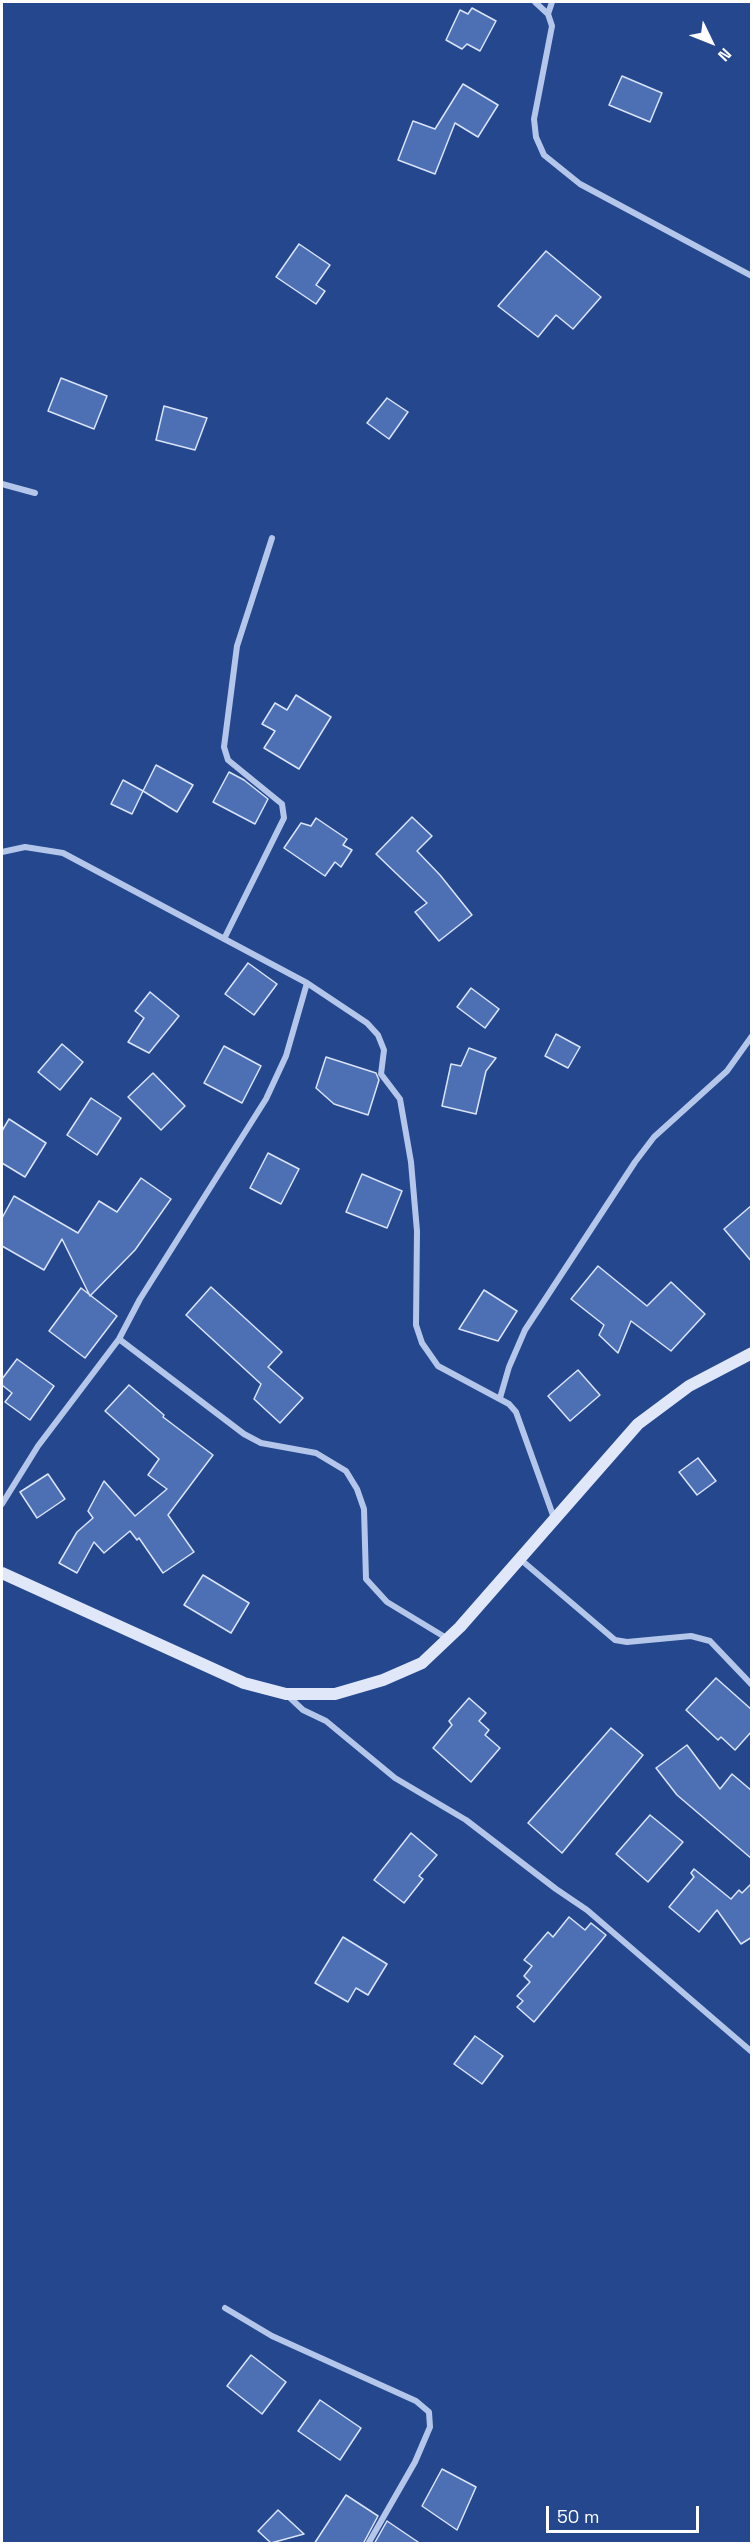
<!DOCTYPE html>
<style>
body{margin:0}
#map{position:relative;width:753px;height:2545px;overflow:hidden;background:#24478d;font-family:"Space Grotesk",sans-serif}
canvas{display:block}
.frame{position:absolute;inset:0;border:3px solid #fff;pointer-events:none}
.north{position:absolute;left:681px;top:12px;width:60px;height:60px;-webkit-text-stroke:4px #24478d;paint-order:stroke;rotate:133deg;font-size:16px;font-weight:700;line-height:24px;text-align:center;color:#fff}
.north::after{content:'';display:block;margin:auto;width:21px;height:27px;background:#fff;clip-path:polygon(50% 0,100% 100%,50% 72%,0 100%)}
.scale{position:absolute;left:546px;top:2506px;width:153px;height:27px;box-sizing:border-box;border:3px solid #fff;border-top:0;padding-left:8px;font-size:18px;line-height:21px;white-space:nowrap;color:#fff;-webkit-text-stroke:4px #24478d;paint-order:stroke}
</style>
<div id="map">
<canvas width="753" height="2545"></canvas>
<div class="frame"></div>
<div class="north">N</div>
<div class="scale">50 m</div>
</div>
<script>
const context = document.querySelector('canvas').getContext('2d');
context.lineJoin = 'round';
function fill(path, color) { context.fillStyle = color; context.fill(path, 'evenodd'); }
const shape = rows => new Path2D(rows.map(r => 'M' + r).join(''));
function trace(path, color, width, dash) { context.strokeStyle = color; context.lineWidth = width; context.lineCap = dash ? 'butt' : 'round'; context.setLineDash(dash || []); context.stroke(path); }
const building = shape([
 [472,8,496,21,480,51,467,44,462,49,446,40,460,10,468,14,472,8],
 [622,76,662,93,650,122,609,105,622,76],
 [463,84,498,105,478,137,455,123,435,174,398,160,413,121,435,129,463,84],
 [299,244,330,265,316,285,325,291,316,304,276,277,299,244],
 [546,251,601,297,573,329,556,315,538,337,498,306,546,251],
 [61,378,107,396,94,429,48,411,61,378],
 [387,398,408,412,389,439,367,423,387,398],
 [164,406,207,418,195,450,156,440,164,406],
 [296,695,331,717,299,769,264,748,275,731,262,724,275,703,287,710,296,695],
 [156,765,193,785,177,812,143,791,156,765],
 [229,772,244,780,268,799,255,824,213,802,229,772],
 [123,780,143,791,132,814,111,804,123,780],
 [412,817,432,836,417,851,440,875,472,915,439,941,415,912,427,903,376,854,412,817],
 [316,818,347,839,343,845,352,850,341,867,335,862,325,876,284,848,301,823,311,826,316,818],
 [248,963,277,984,254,1015,225,994,248,963],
 [471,988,499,1009,485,1028,457,1007,471,988],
 [150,992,179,1016,149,1053,128,1042,144,1018,135,1011,150,992],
 [556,1034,580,1047,568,1068,545,1056,556,1034],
 [62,1044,83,1062,60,1090,38,1072,62,1044],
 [224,1046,261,1066,242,1103,204,1083,224,1046],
 [469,1048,496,1058,486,1071,476,1114,442,1106,451,1064,461,1066,469,1048],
 [326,1057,376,1073,379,1080,368,1115,334,1104,316,1088,326,1057],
 [153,1073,185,1106,161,1130,128,1097,153,1073],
 [91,1098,121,1118,97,1155,67,1135,91,1098],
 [9,1119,46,1143,25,1177,2,1163,2,1131,9,1119],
 [268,1153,299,1169,281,1204,250,1188,268,1153],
 [362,1174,402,1191,387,1228,346,1212,362,1174],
 [141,1178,171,1199,135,1250,90,1296,62,1239,44,1270,2,1246,2,1218,14,1196,78,1233,99,1201,117,1212,141,1178],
 [752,1205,752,1262,724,1229,752,1205],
 [598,1266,647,1306,671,1282,705,1314,671,1351,631,1321,618,1353,599,1335,604,1325,571,1299,598,1266],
 [211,1287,282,1352,268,1367,303,1398,280,1423,254,1399,261,1384,186,1315,211,1287],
 [81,1288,117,1316,85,1358,49,1331,81,1288],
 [484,1290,517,1311,498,1341,459,1329,484,1290],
 [17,1359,54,1386,30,1420,5,1402,12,1393,2,1385,2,1379,17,1359],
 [578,1370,600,1395,570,1421,548,1396,578,1370],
 [129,1385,164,1415,163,1417,213,1455,168,1515,194,1552,163,1573,139,1538,137,1540,130,1531,104,1553,94,1542,77,1573,59,1563,77,1532,93,1518,88,1511,104,1481,135,1516,167,1489,148,1475,159,1459,105,1411,129,1385],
 [698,1458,716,1481,697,1495,679,1472,698,1458],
 [48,1474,65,1499,37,1518,20,1492,48,1474],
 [203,1575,249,1603,231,1633,184,1605,203,1575],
 [716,1678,752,1710,752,1731,735,1750,721,1737,718,1740,686,1710,716,1678],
 [469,1698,486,1713,479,1721,489,1730,485,1735,500,1748,471,1782,433,1748,452,1725,449,1721,469,1698],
 [611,1728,643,1755,562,1853,528,1823,611,1728],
 [687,1745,720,1789,732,1774,752,1791,752,1859,677,1795,656,1768,687,1745],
 [650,1815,683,1842,648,1882,616,1854,650,1815],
 [411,1833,437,1855,419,1876,423,1879,404,1903,374,1880,411,1833],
 [694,1869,731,1899,739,1890,742,1893,752,1883,752,1937,741,1944,717,1910,699,1932,669,1907,694,1877,691,1873,694,1869],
 [569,1917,585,1930,591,1923,606,1935,534,2022,517,2007,523,2001,517,1996,530,1982,524,1976,532,1966,524,1960,548,1932,553,1937,569,1917],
 [343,1937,387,1964,368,1995,356,1988,348,2002,315,1983,343,1937],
 [475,2036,503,2056,482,2084,454,2064,475,2036],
 [251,2355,286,2382,262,2414,227,2386,251,2355],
 [320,2400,361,2428,340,2460,298,2431,320,2400],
 [442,2469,476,2487,457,2530,422,2506,442,2469],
 [346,2495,378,2516,363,2544,314,2544,346,2495],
 [278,2510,304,2534,271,2543,258,2531,278,2510],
 [387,2521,421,2544,374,2544,387,2521]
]);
fill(building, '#4d70b4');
trace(building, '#d9e4f8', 1.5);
trace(shape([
 [535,2,548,14,552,26,534,119,536,137,544,155,580,184,752,276],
 [548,14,552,2],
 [2,484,35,493],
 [2,852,25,847,63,853,307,983,367,1023,378,1035,384,1050,381,1074,400,1099,411,1162,417,1231,416,1325,422,1343,438,1366,509,1404,516,1412,554,1518],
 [224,939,284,818,282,804,228,760,224,747,237,646,272,538],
 [119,1339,244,1434,261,1443,316,1453,346,1471,357,1489,364,1509,366,1579,387,1602,448,1639],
 [500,1398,509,1367,525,1330,635,1162,654,1137,727,1071,752,1036],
 [2,1504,38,1446,119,1339,140,1299,266,1099,286,1056,307,983],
 [520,1559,615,1640,627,1642,691,1636,710,1641,752,1685],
 [287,1695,303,1710,326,1721,395,1778,466,1820,556,1889,587,1910,752,2052],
 [225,2308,272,2336,416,2401,429,2412,430,2427,415,2462,368,2544]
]), '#b4c7eb', 6);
trace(shape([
 [2,1573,244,1683,286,1694,335,1694,383,1680,422,1663,460,1627,638,1424,689,1386,752,1353]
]), '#dfe7f9', 12);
</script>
